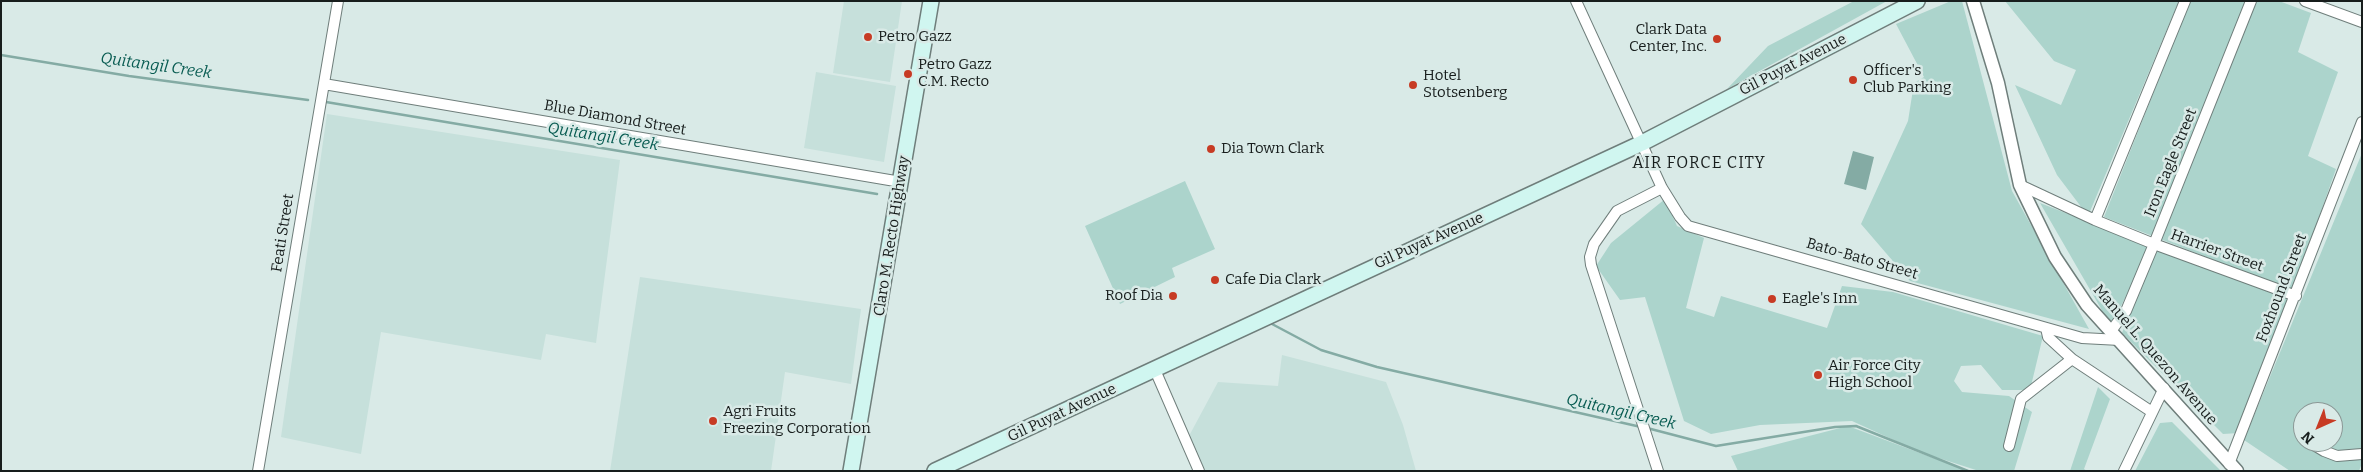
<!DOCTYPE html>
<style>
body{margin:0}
#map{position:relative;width:2363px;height:472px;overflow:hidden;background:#d9eae7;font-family:Bitter,serif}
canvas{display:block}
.frame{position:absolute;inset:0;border:2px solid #171d1c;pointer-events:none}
.north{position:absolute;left:2293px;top:402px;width:50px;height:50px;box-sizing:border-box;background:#d9eae7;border:1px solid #8b9896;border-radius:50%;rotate:224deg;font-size:14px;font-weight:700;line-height:20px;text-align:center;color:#171d1c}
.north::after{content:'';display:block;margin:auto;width:18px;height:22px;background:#c73b24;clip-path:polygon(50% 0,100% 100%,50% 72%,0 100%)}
</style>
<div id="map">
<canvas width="2363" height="472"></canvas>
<div class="frame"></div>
<div class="north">N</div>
</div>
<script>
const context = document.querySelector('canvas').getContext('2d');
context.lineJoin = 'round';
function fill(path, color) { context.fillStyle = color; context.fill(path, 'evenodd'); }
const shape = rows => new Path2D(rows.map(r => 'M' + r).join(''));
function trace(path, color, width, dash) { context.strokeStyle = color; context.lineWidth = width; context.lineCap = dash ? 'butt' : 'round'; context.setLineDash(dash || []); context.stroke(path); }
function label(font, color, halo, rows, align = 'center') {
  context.font = font + ' Bitter,serif'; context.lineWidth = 5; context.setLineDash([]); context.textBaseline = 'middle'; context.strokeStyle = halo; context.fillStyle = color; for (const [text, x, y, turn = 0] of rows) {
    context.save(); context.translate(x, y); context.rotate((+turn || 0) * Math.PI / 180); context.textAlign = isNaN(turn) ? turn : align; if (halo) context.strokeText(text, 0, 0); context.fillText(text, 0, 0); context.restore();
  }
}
fill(shape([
 [844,1,902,1,890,82,833,73],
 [816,72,896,86,884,162,804,148],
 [327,114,620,160,596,343,546,334,541,360,381,332,361,454,281,437],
 [640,277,861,309,851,384,785,372,771,471,610,471],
 [1282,355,1386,382,1403,425,1416,471,1205,471,1189,436,1218,382,1278,386]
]), '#c6e0db');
fill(shape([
 [1854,1,1887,1,1727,89,1768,46],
 [1951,1,1962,1,2012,191,2089,329,1910,281,1861,224,1908,121,1914,83,1924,77,1896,24],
 [2005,1,2179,1,2088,216,2057,175,2015,85,2061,105,2076,70,2054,61],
 [2190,1,2279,1,2311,13,2298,52,2338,72,2308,156,2336,169,2293,291,2104,217],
 [2362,153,2362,463,2359,471,2290,471,2244,440],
 [2303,412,2333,412,2333,442,2303,442],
 [1185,181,1215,249,1172,268,1175,277,1120,304,1085,226],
 [1665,199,1677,226,1704,238,1686,308,1714,317,1721,296,1827,328,1842,286,1893,292,2043,336,2030,390,2002,390,1981,365,1961,366,1954,381,1962,392,2009,396,2032,412,2014,471,1979,471,1920,452,1852,421,1760,425,1711,434,1684,421,1645,297,1620,300,1596,266,1611,243],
 [2040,203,2151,246,2111,326],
 [2155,244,2298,298,2239,433,2223,434,2122,333],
 [2098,387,2110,399,2084,469,2087,471,2070,471],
 [2172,422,2221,471,2135,471,2160,423],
 [1848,426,1968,471,1738,471,1731,456]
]), '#acd4cc');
fill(shape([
 [1853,151,1874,157,1866,190,1844,184]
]), '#84aba4');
trace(shape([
 [1,55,129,76,308,100],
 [326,102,877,194],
 [1272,324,1321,350,1377,367,1641,427],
 [1647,428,1716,446,1835,427,1856,426,1968,471]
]), '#84aba4', 2.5);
const minor = shape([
 [1576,1,1662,188,1680,217,1688,226,2082,338,2120,340],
 [2305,1,2362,22],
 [324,84,901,182],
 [2020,185,2095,220,2154,244,2296,296],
 [2095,220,2185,1],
 [2046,328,2048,337,2072,359],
 [2111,331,2126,311,2154,244,2251,1],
 [1155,370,1199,471],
 [2302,436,2303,437],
 [2309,442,2324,451,2337,456,2362,454],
 [2009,446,2021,399,2072,359,2152,412],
 [2229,464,2362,122],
 [258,471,338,1],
 [1658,471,1591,265,1590,257,1594,244,1617,211,1662,188],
 [2124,471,2164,388]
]);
const tertiary = shape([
 [1973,1,1998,83,2020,185,2055,257,2087,305,2237,471]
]);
const secondary = shape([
 [851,471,931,1],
 [935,471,1642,143,1917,1]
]);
trace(minor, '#6f7e7b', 12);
trace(tertiary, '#6f7e7b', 15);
trace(secondary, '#6f7e7b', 18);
trace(minor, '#fff', 10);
trace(tertiary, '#fff', 12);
trace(secondary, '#d0f6f0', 15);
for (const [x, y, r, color] of [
 [868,37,5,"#c73b24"],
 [1717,39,5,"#c73b24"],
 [908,74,5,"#c73b24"],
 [1853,80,5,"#c73b24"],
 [1413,85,5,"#c73b24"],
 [1211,149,5,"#c73b24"],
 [1215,280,5,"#c73b24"],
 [1173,296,5,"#c73b24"],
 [1772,299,5,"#c73b24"],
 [1818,375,5,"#c73b24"],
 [713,421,5,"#c73b24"]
]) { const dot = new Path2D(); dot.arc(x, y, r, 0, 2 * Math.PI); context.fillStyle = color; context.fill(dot); trace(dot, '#d9eae7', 2); }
label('15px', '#171d1c', '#d9eae7', [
 ["Clark Data",1707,30,"right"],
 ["Center, Inc.",1707,47,"right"],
 ["Petro Gazz",878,37],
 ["Petro Gazz",918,65],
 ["C.M. Recto",918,82],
 ["Officer's",1863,71],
 ["Club Parking",1863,88],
 ["Hotel",1423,76],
 ["Stotsenberg",1423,93],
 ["Dia Town Clark",1221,149],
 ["Cafe Dia Clark",1225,280],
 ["Roof Dia",1163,296,"right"],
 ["Eagle's Inn",1782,299],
 ["Air Force City",1828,366],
 ["High School",1828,383],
 ["Agri Fruits",723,412],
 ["Freezing Corporation",723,429]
], 'left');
label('15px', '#171d1c', '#d9eae7', [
 ["Gil Puyat Avenue",1793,65,-27],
 ["Blue Diamond Street",615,118,10],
 ["Iron Eagle Street",2171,163,-68],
 ["Feati Street",283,233,-81],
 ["Claro M. Recto Highway",892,236,-81],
 ["Gil Puyat Avenue",1429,241,-24],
 ["Harrier Street",2217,251,20],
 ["Bato-Bato Street",1862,259,16],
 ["Foxhound Street",2282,288,-69],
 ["Manuel L. Quezon Avenue",2155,355,49],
 ["Gil Puyat Avenue",1062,413,-25]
]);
label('italic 16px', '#075b51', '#d9eae7', [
 ["Quitangil Creek",156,66,8],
 ["Quitangil Creek",603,137,9],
 ["Quitangil Creek",1621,412,13]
]);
context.letterSpacing = '1px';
label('16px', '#171d1c', '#d9eae7', [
 ["AIR FORCE CITY",1699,164]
]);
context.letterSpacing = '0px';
</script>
